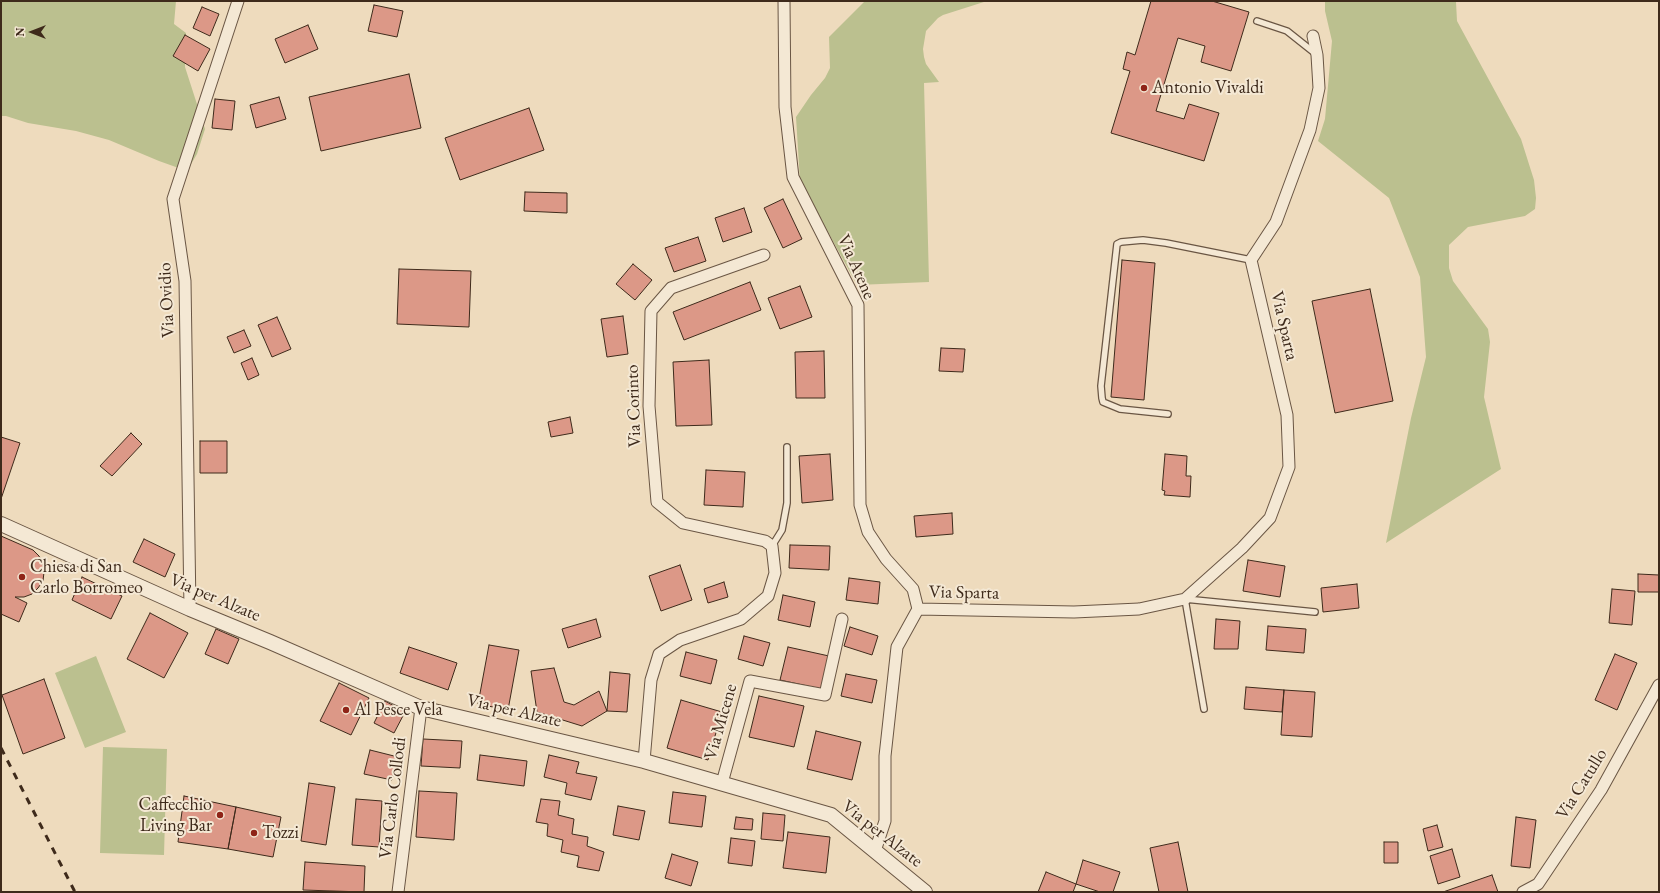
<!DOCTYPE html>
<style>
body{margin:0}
#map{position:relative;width:1660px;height:893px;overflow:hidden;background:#eedbbd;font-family:"EB Garamond",serif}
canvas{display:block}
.frame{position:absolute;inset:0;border:2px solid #3e2a1b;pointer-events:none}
.north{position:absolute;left:12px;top:12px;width:40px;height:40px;-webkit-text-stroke:3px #f4e8d4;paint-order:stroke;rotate:270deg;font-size:11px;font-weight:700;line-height:16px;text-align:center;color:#3e2a1b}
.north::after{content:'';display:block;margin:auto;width:14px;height:18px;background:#3e2a1b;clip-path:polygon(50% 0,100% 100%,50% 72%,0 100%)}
</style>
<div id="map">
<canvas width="1660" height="893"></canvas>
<div class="frame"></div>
<div class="north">N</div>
</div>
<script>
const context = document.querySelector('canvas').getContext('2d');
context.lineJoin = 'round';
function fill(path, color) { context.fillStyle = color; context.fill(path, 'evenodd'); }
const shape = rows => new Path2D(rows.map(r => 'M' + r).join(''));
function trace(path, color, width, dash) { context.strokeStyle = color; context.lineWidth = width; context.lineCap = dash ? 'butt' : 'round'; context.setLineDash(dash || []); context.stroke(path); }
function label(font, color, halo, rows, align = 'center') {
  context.font = font + ' "EB Garamond",serif'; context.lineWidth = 4; context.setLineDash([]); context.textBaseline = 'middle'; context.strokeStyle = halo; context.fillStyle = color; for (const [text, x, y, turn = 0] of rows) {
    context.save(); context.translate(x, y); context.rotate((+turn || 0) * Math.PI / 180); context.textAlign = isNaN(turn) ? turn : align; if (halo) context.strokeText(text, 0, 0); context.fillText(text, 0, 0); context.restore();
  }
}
fill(shape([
 [1,1,176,1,174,24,186,33,185,67,205,129,197,154,187,171,159,161,109,140,76,131,28,123,6,116,1,116],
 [865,1,987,1,943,15,938,18,926,31,923,49,924,57,926,64,939,82,924,83,929,282,857,285,800,181,796,117,811,95,825,78,830,68,829,37],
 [1325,1,1458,1,1456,2,1457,21,1521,139,1534,180,1536,198,1535,209,1525,216,1468,227,1449,245,1449,268,1453,281,1488,329,1490,342,1484,397,1501,469,1386,543,1411,418,1426,357,1420,277,1389,198,1318,141,1325,119,1332,41,1325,11],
 [96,656,126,732,85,748,55,673],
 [103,747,167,749,164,855,100,853]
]), '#bbc08f');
const building = shape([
 [1151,1,1212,1,1249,12,1231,71,1201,62,1205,46,1178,38,1156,111,1184,119,1189,104,1219,113,1204,161,1111,133,1130,71,1123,69,1127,52,1135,55,1151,1],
 [374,5,403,11,397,37,368,31,374,5],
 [202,7,219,14,210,36,193,28,202,7],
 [308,25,318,49,285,63,275,39,308,25],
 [185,35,210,49,198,71,173,56,185,35],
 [409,74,421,128,321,151,309,97,409,74],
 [279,97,286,119,256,128,250,105,279,97],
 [215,99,235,101,232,130,212,128,215,99],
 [529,108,544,150,460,180,445,138,529,108],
 [525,192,567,193,567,213,524,211,525,192],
 [783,199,802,239,783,248,764,208,783,199],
 [744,208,752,232,723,242,715,218,744,208],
 [698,237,706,261,674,272,665,248,698,237],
 [1122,260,1155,263,1144,400,1111,397,1122,260],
 [633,264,652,280,635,300,616,284,633,264],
 [399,269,471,271,469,327,397,324,399,269],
 [750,282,761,310,684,340,673,312,750,282],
 [800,286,812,317,780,329,768,298,800,286],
 [1370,289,1393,401,1335,413,1312,301,1370,289],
 [623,316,628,354,607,357,601,319,623,316],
 [277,317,291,349,272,357,258,325,277,317],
 [244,330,251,346,234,353,227,337,244,330],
 [941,348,965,349,963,372,939,371,941,348],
 [824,351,825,398,796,398,795,352,824,351],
 [252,358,259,375,248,380,241,363,252,358],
 [709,360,712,425,676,426,673,362,709,360],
 [570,417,573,433,551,437,548,422,570,417],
 [131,433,142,444,112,476,100,466,131,433],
 [1,437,20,443,1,499,1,437],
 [200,441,227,441,227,473,200,473,200,441],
 [830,454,833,500,802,503,799,456,830,454],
 [1165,454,1187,456,1186,476,1191,476,1190,497,1164,495,1165,491,1162,490,1165,454],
 [706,470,745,472,743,507,704,505,706,470],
 [952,513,953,534,916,537,914,516,952,513],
 [1,536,33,550,39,556,43,564,44,572,43,581,38,588,32,594,24,597,15,597,27,603,19,622,1,614,1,536],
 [144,539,175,554,165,577,133,562,144,539],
 [790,545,830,546,829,570,789,568,790,545],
 [1248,560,1285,566,1280,597,1243,591,1248,560],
 [680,565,692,600,661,611,649,576,680,565],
 [1638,574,1659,575,1659,592,1638,592,1638,574],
 [82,577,122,596,111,619,72,600,82,577],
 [849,578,880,582,878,604,846,600,849,578],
 [724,582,728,597,708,603,704,589,724,582],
 [1357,584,1359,608,1323,612,1321,588,1357,584],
 [1612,589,1635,591,1632,625,1609,623,1612,589],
 [783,595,815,602,810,627,778,620,783,595],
 [150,613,188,633,164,678,127,659,150,613],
 [596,619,601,637,568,648,562,629,596,619],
 [1216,619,1240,621,1238,649,1214,649,1216,619],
 [1268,626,1306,629,1304,653,1266,650,1268,626],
 [850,627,878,636,872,655,844,646,850,627],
 [216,629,239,639,228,664,205,654,216,629],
 [744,636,770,643,763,666,738,659,744,636],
 [489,645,519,650,508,710,478,704,489,645],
 [409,647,457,663,448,690,400,673,409,647],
 [788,647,829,656,821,689,780,680,788,647],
 [686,652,717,660,711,684,680,676,686,652],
 [1615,654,1637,663,1617,710,1595,700,1615,654],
 [554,668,564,702,574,705,599,691,607,711,582,726,537,712,531,671,554,668],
 [610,672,630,674,627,712,607,711,610,672],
 [846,674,877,680,872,703,841,696,846,674],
 [44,679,65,738,23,754,2,695,44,679],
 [339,683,369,698,351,735,320,721,339,683],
 [1246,687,1284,690,1282,712,1244,709,1246,687],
 [1284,690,1315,692,1312,737,1281,735,1284,690],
 [759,696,804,706,794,747,749,737,759,696],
 [681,700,722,712,708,760,667,748,681,700],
 [385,701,405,712,394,733,374,723,385,701],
 [816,731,861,742,852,780,807,769,816,731],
 [423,739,462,741,460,768,421,766,423,739],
 [370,750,398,757,392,780,364,774,370,750],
 [480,755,527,761,524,786,477,780,480,755],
 [549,755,579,762,576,773,597,777,591,800,565,794,567,783,544,777,549,755],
 [309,783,335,787,326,845,301,841,309,783],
 [419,791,457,793,454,840,416,837,419,791],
 [673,792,706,796,702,827,669,823,673,792],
 [184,796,236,807,228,849,178,842,184,796],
 [356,799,382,801,379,847,352,845,356,799],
 [541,799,560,801,558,815,574,819,572,834,588,837,587,846,604,852,599,871,577,867,579,856,561,852,563,840,547,836,548,824,536,822,541,799],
 [618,806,645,811,639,840,613,835,618,806],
 [236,807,281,817,273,857,228,849,236,807],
 [763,813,785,815,783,841,761,839,763,813],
 [736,817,753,819,752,830,734,829,736,817],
 [1516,817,1536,820,1530,868,1511,866,1516,817],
 [1437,825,1443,847,1428,851,1423,829,1437,825],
 [788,832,830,837,826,873,783,868,788,832],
 [731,838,755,841,752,866,728,863,731,838],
 [1178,842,1188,892,1159,892,1150,848,1178,842],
 [1384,842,1398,842,1398,863,1384,863,1384,842],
 [1452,849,1460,877,1438,884,1430,856,1452,849],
 [672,854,698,862,691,886,665,878,672,854],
 [1083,860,1120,872,1113,892,1100,892,1076,884,1083,860],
 [305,862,365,866,364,892,303,890,305,862],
 [1046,872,1076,884,1073,892,1038,892,1046,872],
 [1492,875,1498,892,1443,892,1492,875]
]);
fill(building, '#dc9887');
trace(building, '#3e2a1b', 1);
const service = shape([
 [1257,21,1287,31,1316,54],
 [1168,414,1120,409,1103,402,1102,398,1101,386,1117,244,1121,242,1143,240,1166,243,1251,260],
 [772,546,782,530,787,503,787,447],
 [1204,709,1185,599,1315,612]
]);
const minor = shape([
 [784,1,785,107,793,177,858,305,860,505,868,532,886,559,913,589,918,609],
 [190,609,185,281,173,199,238,1],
 [644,761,651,680,659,654,680,640,741,619,768,596,775,573,772,546,765,541,683,523,657,502,649,406,651,311,671,288,764,255],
 [722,783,750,681,825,695,842,619],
 [875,851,885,821,885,756,897,647,918,609,1074,612,1139,609,1185,599,1242,548,1270,518,1289,467,1287,415,1251,260,1276,222,1310,130,1319,88,1317,55,1313,36],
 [398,892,421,708],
 [1523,892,1538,884,1601,790,1659,685]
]);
const tertiary = shape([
 [1,524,190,609,270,642,421,708,644,761,831,815,925,892]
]);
trace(service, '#6a5644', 8);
trace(minor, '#6a5644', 13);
trace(tertiary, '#6a5644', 16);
trace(service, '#f4e8d4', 5.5);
trace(minor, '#f4e8d4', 11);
trace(tertiary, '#f4e8d4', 14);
trace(shape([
 [1,748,75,892]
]), '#3e2a1b', 3, [7, 7]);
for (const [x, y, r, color] of [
 [1144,88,4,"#8f2418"],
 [22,577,4,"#8f2418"],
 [346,710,4,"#8f2418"],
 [220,815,4,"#8f2418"],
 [254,833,4,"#8f2418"]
]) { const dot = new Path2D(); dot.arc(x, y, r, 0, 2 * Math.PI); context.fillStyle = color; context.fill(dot); trace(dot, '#f4e8d4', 1.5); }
label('18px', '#3e2a1b', '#f4e8d4', [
 ["Antonio Vivaldi",1152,88],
 ["Chiesa di San",30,567],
 ["Carlo Borromeo",30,588],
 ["Al Pesce Vela",354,710],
 ["Caffecchio",212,805,"right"],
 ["Living Bar",212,826,"right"],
 ["Tozzi",262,833]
], 'left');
label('18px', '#3e2a1b', '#f4e8d4', [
 ["Via Atene",856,267,66],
 ["Via Ovidio",167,300,-93],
 ["Via Sparta",1284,326,77],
 ["Via Corinto",634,406,-92],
 ["Via Sparta",964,593,1],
 ["Via per Alzate",215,598,23],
 ["Via per Alzate",514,711,13],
 ["Via Micene",721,722,-74],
 ["Via Catullo",1582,784,-58],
 ["Via Carlo Collodi",393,798,-83],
 ["Via per Alzate",882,834,38]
]);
</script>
